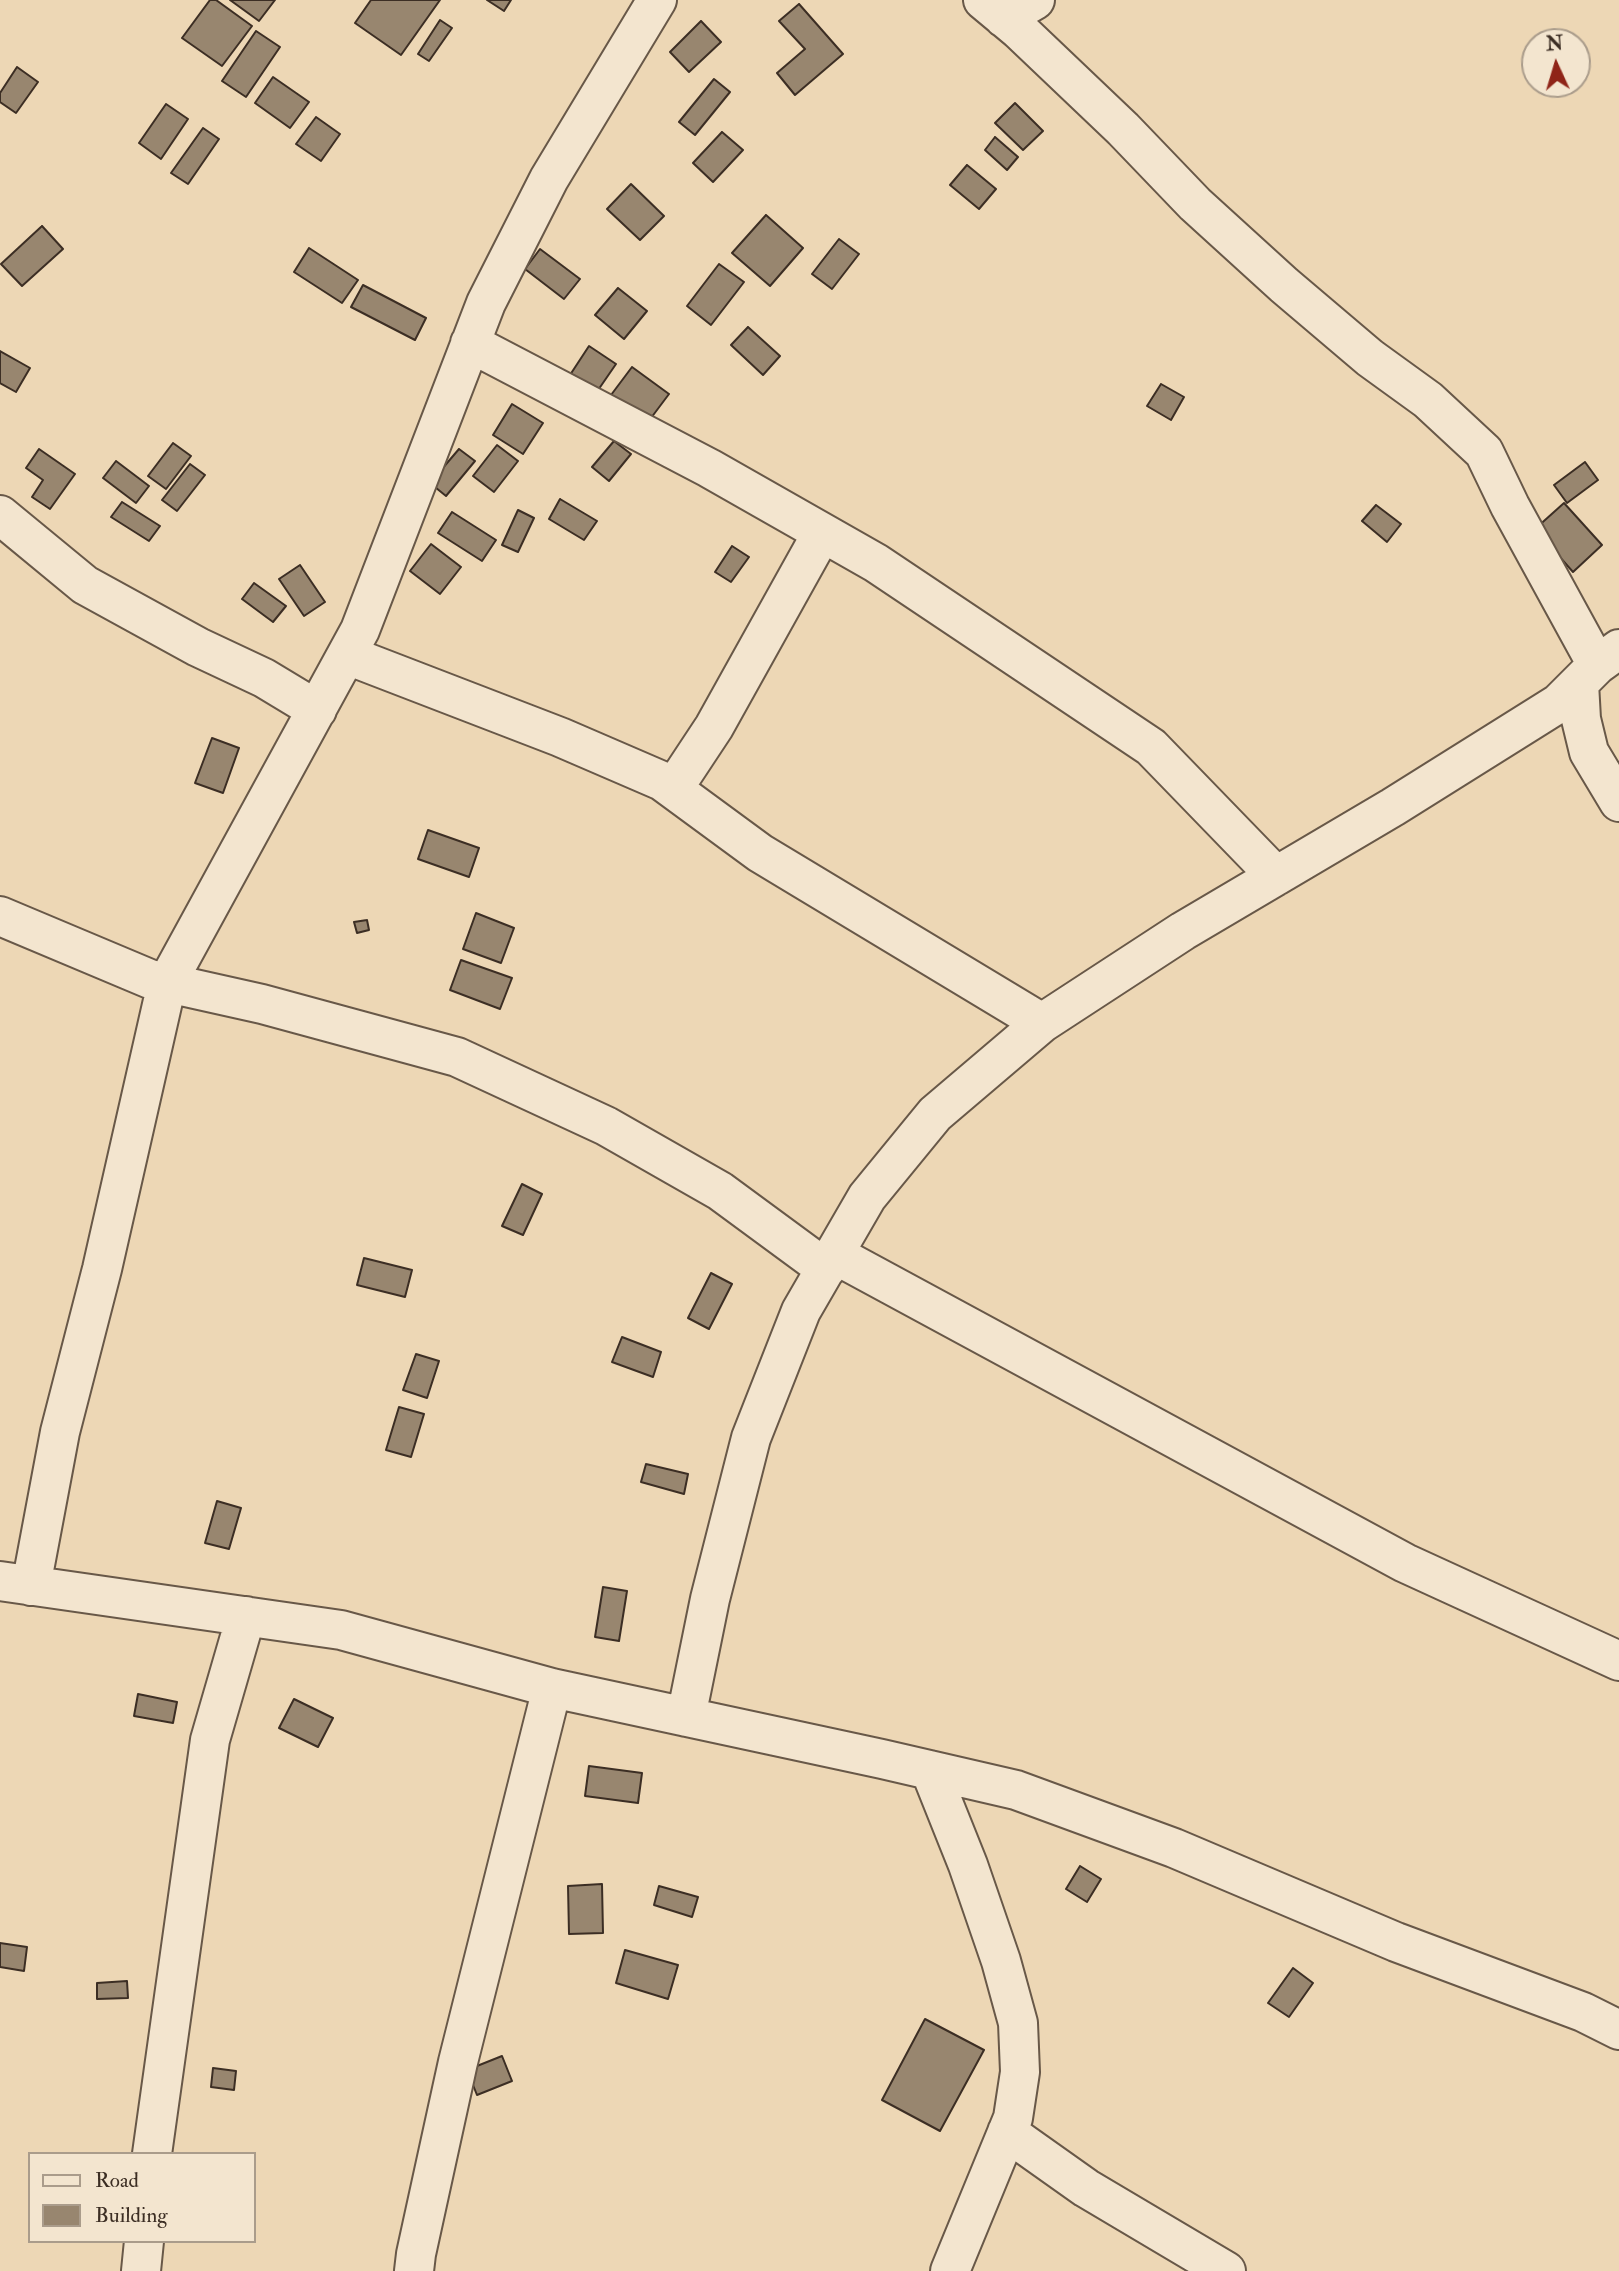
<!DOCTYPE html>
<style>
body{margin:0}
#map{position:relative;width:1619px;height:2271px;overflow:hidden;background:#edd7b5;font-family:"IM FELL Double Pica",serif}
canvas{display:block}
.legend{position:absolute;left:28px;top:2152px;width:228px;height:91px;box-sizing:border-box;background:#f3e5cf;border:2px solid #aa9c8b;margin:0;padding:9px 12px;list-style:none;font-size:21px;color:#3c2e24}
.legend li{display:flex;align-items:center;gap:14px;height:35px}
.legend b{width:35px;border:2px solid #aa9c8b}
.north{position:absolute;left:1521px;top:28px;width:70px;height:70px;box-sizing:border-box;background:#f3e5cf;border:2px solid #aa9c8b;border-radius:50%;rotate:356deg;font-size:19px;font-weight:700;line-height:28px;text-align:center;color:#3c2e24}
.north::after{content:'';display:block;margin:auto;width:24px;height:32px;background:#8f2418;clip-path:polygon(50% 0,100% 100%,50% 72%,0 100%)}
</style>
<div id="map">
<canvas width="1619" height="2271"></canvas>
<ul class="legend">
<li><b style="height:9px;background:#f3e5cf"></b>Road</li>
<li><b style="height:19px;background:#98866f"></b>Building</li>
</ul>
<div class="north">N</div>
</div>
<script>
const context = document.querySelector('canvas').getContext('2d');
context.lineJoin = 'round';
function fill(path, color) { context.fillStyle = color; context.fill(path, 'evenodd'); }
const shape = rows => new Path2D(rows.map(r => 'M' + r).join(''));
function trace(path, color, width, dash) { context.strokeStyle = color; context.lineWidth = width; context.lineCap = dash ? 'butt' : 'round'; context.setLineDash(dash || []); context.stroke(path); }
const building = shape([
 [210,0,216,0,252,26,222,66,182,38,210,0],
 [230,0,275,0,259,21,230,0],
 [371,0,440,0,401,55,355,23,371,0],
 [487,0,511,0,504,11,487,0],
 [799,4,843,54,795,95,777,73,805,49,779,21,799,4],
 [440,20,452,28,429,61,418,54,440,20],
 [701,21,721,42,689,72,670,52,701,21],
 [256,31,280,47,246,97,222,81,256,31],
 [17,67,38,82,16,113,0,102,0,93,17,67],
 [273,77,309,102,290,128,255,103,273,77],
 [714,79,730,92,695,135,679,122,714,79],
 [1015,103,1043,131,1023,150,995,123,1015,103],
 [166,104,188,119,161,159,139,143,166,104],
 [316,117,340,134,321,161,296,144,316,117],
 [203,128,219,139,188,184,171,173,203,128],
 [722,132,743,150,713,182,693,163,722,132],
 [995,137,1018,157,1007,170,985,150,995,137],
 [967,165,996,189,979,209,950,185,967,165],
 [631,184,664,216,640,240,607,209,631,184],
 [766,215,803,248,770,286,732,253,766,215],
 [42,226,63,249,22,286,1,264,42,226],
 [839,239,859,254,832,289,812,274,839,239],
 [309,248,358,280,342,303,294,272,309,248],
 [540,249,580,279,564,299,525,269,540,249],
 [719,264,744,282,711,325,687,306,719,264],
 [363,285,426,318,415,340,351,307,363,285],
 [618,288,647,311,624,339,595,315,618,288],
 [748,327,780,356,763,375,731,345,748,327],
 [589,346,616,364,594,396,568,378,589,346],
 [0,351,30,368,16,392,0,383,0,351],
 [632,367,669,394,648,422,611,395,632,367],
 [1161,384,1184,397,1171,420,1147,406,1161,384],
 [512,404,543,423,523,454,493,435,512,404],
 [614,441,631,454,609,481,592,467,614,441],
 [173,443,191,456,166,489,148,476,173,443],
 [497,445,518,461,494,492,473,476,497,445],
 [39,449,75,474,50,509,32,497,43,480,26,468,39,449],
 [459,449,475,461,446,496,430,483,459,449],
 [116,461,149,486,136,503,103,478,116,461],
 [1585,462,1598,480,1567,503,1554,485,1585,462],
 [190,464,205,475,177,511,162,500,190,464],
 [560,499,597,521,584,540,549,519,560,499],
 [122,502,160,526,149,541,111,517,122,502],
 [1564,503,1602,545,1573,572,1535,529,1564,503],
 [1376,505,1401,524,1387,542,1362,521,1376,505],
 [518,510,534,518,518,552,502,545,518,510],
 [452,512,496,540,482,561,438,533,452,512],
 [431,544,461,567,440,594,410,571,431,544],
 [732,546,749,557,731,582,715,572,732,546],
 [300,565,325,602,304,616,279,579,300,565],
 [254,583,286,606,273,622,242,599,254,583],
 [212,738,239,748,223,793,195,783,212,738],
 [428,830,479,848,469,877,418,859,428,830],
 [476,913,514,928,501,963,463,949,476,913],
 [367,920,369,930,357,933,354,922,367,920],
 [461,960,512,978,500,1009,450,990,461,960],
 [522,1184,542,1194,523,1235,502,1226,522,1184],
 [364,1258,412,1270,405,1297,357,1285,364,1258],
 [711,1273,732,1284,709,1329,688,1318,711,1273],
 [622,1337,661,1352,653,1377,612,1362,622,1337],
 [416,1354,439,1361,427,1398,403,1390,416,1354],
 [399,1407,424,1414,411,1457,386,1450,399,1407],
 [646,1464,688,1474,684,1494,641,1482,646,1464],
 [217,1501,241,1508,229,1549,205,1543,217,1501],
 [603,1587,627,1591,619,1641,595,1637,603,1587],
 [138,1694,177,1702,173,1723,134,1716,138,1694],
 [294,1699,333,1718,318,1747,279,1728,294,1699],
 [589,1766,642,1773,638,1803,585,1796,589,1766],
 [1080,1866,1101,1879,1087,1902,1066,1889,1080,1866],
 [602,1884,603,1933,569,1934,568,1886,602,1884],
 [659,1886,698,1897,692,1917,654,1905,659,1886],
 [0,1943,27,1947,24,1971,0,1967,0,1943],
 [625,1950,678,1965,668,1999,616,1983,625,1950],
 [1293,1968,1313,1983,1289,2017,1268,2003,1293,1968],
 [127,1981,128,1998,97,1999,97,1983,127,1981],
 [925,2019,984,2050,940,2131,882,2100,925,2019],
 [502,2056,512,2081,477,2095,467,2070,502,2056],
 [213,2068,236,2071,234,2090,211,2087,213,2068]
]);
fill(building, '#98866f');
trace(building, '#3c2e24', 2);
const minor = shape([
 [983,0,1019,30,1123,129,1195,204,1284,285,1370,358,1428,400,1484,452,1510,506,1597,665],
 [1004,18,1035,0],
 [470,343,709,468,876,563,1151,747,1276,876],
 [0,515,85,585,198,647,264,678,317,710],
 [347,655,560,737,662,781,760,853,1042,1023],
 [1579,683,1581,719,1589,752,1619,802],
 [673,789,714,727,822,533],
 [0,916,150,979,262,1004,457,1057,606,1126,720,1191,826,1269],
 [834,1254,1405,1563,1619,1661],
 [0,1581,341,1630,552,1688,882,1759,1016,1790,1174,1848,1396,1942,1583,2012,1619,2030],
 [31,1586,60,1432,102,1269,167,983,360,630,486,303,549,179,657,0],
 [686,1717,710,1599,751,1438,801,1311,867,1197,935,1114,1042,1023,1183,931,1393,807,1559,703,1597,665,1619,649],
 [930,1770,968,1865,1001,1961,1018,2023,1020,2072,1013,2118,950,2271],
 [1007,2132,1086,2188,1226,2271],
 [152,2154,210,1740,246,1616],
 [141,2271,144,2241],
 [414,2271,416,2254,458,2062,552,1688]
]);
trace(minor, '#685848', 42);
trace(minor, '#f3e5cf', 38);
</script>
